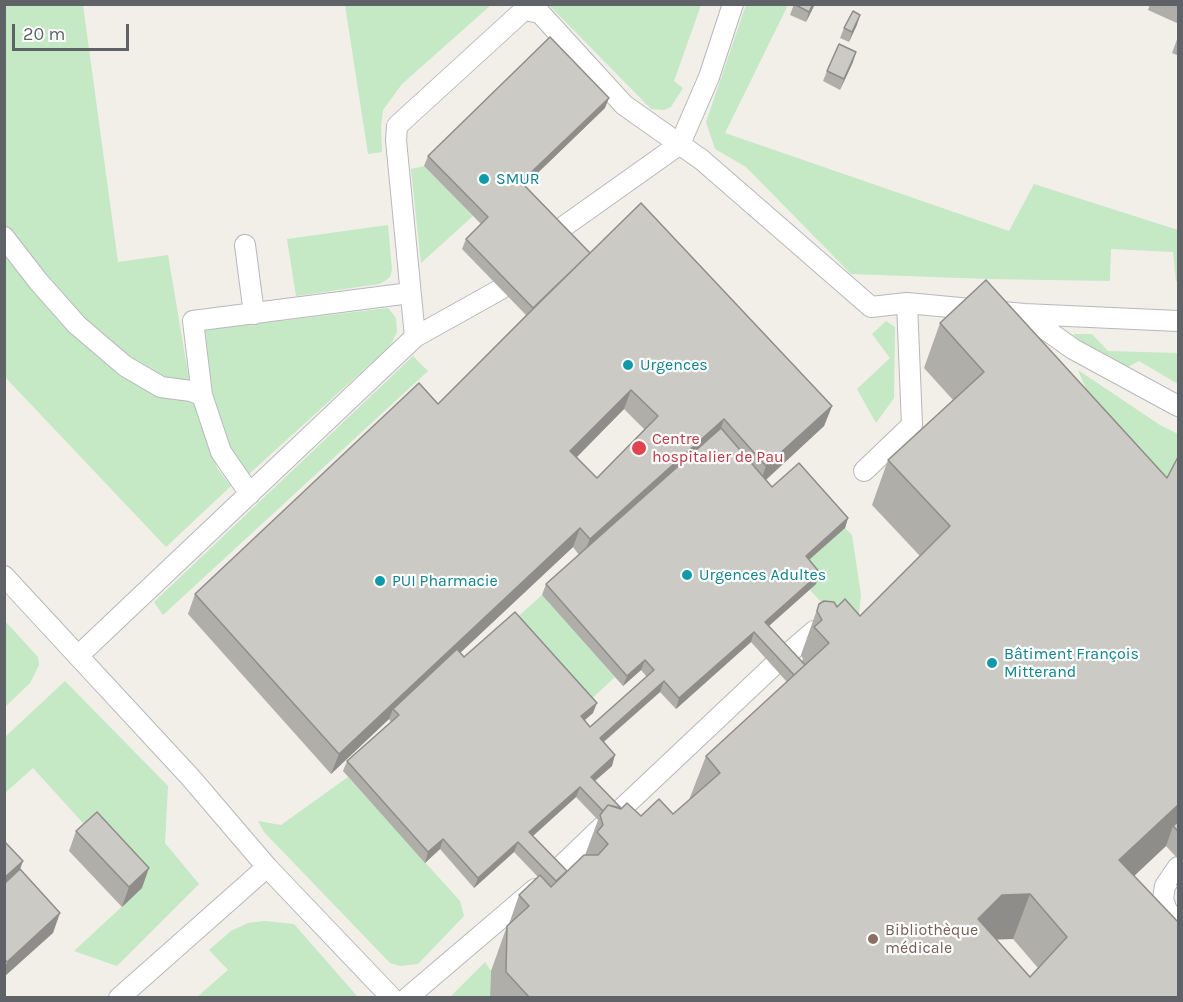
<!DOCTYPE html>
<meta charset="utf-8">
<style>
body{margin:0}
#map{position:relative;width:1183px;height:1002px;overflow:hidden;background:#f1efe8;font-family:Karla,sans-serif}
canvas{display:block}
.frame{position:absolute;inset:0;border:6px solid #5f6368;pointer-events:none}
.scale{position:absolute;left:12px;top:24px;width:117px;height:27px;box-sizing:border-box;border:3px solid #5f6368;border-top:0;padding-left:8px;font-size:18px;line-height:21px;white-space:nowrap;color:#5f6368;-webkit-text-stroke:4px #fff;paint-order:stroke}
</style>
<div id="map">
<canvas width="1183" height="1002"></canvas>
<div class="frame"></div>
<div class="scale">20 m</div>
</div>
<script>
const context = document.querySelector('canvas').getContext('2d');
context.lineJoin = 'round';
function fill(path, color) { context.fillStyle = color; context.fill(path, 'evenodd'); }
const shape = rows => new Path2D(rows.map(r => 'M' + r).join(''));
function trace(path, color, width, dash) { context.strokeStyle = color; context.lineWidth = width; context.lineCap = dash ? 'butt' : 'round'; context.setLineDash(dash || []); context.stroke(path); }
function label(font, color, halo, rows, align = 'center') {
  context.font = font + ' Karla,sans-serif'; context.lineWidth = 4.5; context.setLineDash([]); context.textBaseline = 'middle'; context.strokeStyle = halo; context.fillStyle = color; for (const [text, x, y, turn = 0] of rows) {
    context.save(); context.translate(x, y); context.rotate((+turn || 0) * Math.PI / 180); context.textAlign = isNaN(turn) ? turn : align; if (halo) context.strokeText(text, 0, 0); context.fillText(text, 0, 0); context.restore();
  }
}
fill(shape([
 [5,5,83,5,118,262,168,255,191,391,197,415,217,468,231,486,166,547,5,377],
 [345,5,491,5,402,84,383,110,381,126,382,152,368,154],
 [549,5,701,5,674,81,683,88,671,107,664,110,651,109],
 [746,5,788,5,725,133,1009,231,1034,184,1178,230,1178,281,1176,281,1173,252,1111,249,1110,281,988,279,851,274,746,167,715,149,706,122],
 [424,166,473,216,421,263,411,169],
 [388,225,392,270,390,277,385,281,379,284,296,296,287,239],
 [388,308,396,318,397,332,390,346,249,474,231,448,213,395,205,330],
 [886,321,895,327,894,398,876,423,857,389,890,358,872,334],
 [1073,334,1092,334,1108,351,1178,353,1178,384,1139,361,1128,367,1107,355,1092,356],
 [413,356,428,371,163,615,154,602],
 [1078,370,1160,425,1178,434,1178,468,1164,496,1090,399],
 [845,528,852,535,861,595,858,622,849,632,809,589,802,566],
 [542,595,615,677,585,705,512,622],
 [5,621,38,657,39,665,30,683,5,707],
 [65,681,168,786,165,843,199,884,117,966,74,951,142,888,33,768,5,793,5,737],
 [348,777,460,901,464,916,418,964,400,966,390,963,264,832,258,821,281,825],
 [264,921,294,924,357,996,197,997,228,970,209,950,231,931,248,923],
 [485,962,491,971,490,997,449,998]
]), '#c5e8c5');
const service = shape([
 [556,232,680,144,709,77,733,4],
 [4,237,38,281,77,325,125,366,161,387,191,391,202,395],
 [245,245,254,314],
 [1024,314,1073,349,1178,406],
 [415,337,501,289],
 [864,471,912,425,907,303],
 [250,494,221,452,202,395,193,321,410,293],
 [4,576,191,778,267,867,392,998],
 [79,655,415,337,396,140,397,126,524,10,540,13,624,105,702,160,871,307,907,303,1024,314,1178,321],
 [784,657,814,631],
 [615,815,773,666],
 [1178,867,1165,886,1163,899,1167,911,1178,922],
 [555,872,604,825],
 [119,998,267,867],
 [407,998,535,889]
]);
trace(service, '#b5b8bc', 22);
trace(service, '#fff', 20);
fill(shape([
 [794,4,815,4,806,22,790,15],
 [1150,4,1179,4,1179,24,1148,10],
 [860,15,849,42,840,38,844,28],
 [1179,34,1179,56,1172,53],
 [853,62,840,90,823,81,827,71],
 [605,108,525,185,590,253,832,406,824,426,766,480,772,487,848,518,845,528,809,560,816,584,769,626,802,662,803,659,801,655,803,649,819,604,837,607,860,616,920,556,872,505,888,460,953,400,924,368,940,323,1167,478,1179,455,1179,860,1166,846,1134,876,1179,998,490,998,491,971,507,926,509,924,519,895,538,877,514,852,474,888,440,849,425,863,343,771,347,761,391,722,389,719,331,774,188,614,195,594,438,404,526,315,462,249,466,239,481,224,424,166,428,156],
 [624,409,645,430,597,478,577,457],
 [573,547,579,555,546,584,542,595,623,686,641,670,647,677,590,727,584,720,593,713,464,657,460,653],
 [751,642,787,682,706,756,689,800,673,814,641,816,621,808,594,781,612,766,604,742,660,692,676,709],
 [576,797,598,820,585,855,567,871,533,836],
 [996,939,1013,939,1038,968,1030,977],
 [76,831,142,888,122,907,69,851],
 [1179,878,1179,888,1176,885]
]), '#afaea9');
fill(shape([
 [813,4,815,4,806,22,809,12],
 [860,15,857,25,849,42,852,32],
 [856,52,853,62,840,90,844,79],
 [609,98,605,108,518,192,521,182],
 [631,390,624,409,563,471,570,451],
 [832,406,824,426,759,486,766,466],
 [724,419,717,439,582,558,590,539],
 [848,518,845,528,802,566,806,556],
 [580,528,573,547,396,713,393,709,389,719,331,774,339,754],
 [820,573,816,584,762,632,765,622],
 [754,632,751,642,676,709,679,698],
 [645,660,641,670,623,686,627,676],
 [664,681,660,692,596,748,600,738],
 [597,703,593,713,577,727,581,716],
 [615,755,612,766,587,788,591,777],
 [580,787,576,797,525,843,529,832],
 [1179,804,1179,832,1173,826,1166,846,1103,905,1119,860],
 [443,839,440,849,425,863,428,852],
 [518,842,514,852,474,888,478,878],
 [23,861,13,889,4,897,4,878],
 [149,868,142,888,122,907,129,887],
 [1030,894,1013,939,986,940,978,919,1002,895],
 [60,913,53,933,4,977,4,969,7,962]
]), '#8f8d8a');
const building = shape([
 [794,4,813,4,809,12,794,4],
 [853,11,860,15,852,32,844,28,853,11],
 [550,37,609,98,521,182,590,253,533,308,466,239,488,217,428,156,550,37],
 [839,44,856,52,844,79,827,71,839,44],
 [641,203,832,406,766,466,724,419,590,539,580,528,339,754,195,594,419,383,438,404,540,302,641,203],
 [631,390,658,416,597,478,570,451,631,390],
 [986,280,1167,478,1179,455,1179,804,1119,860,1179,923,1179,998,530,998,506,972,507,926,529,906,519,895,540,875,551,887,584,855,598,855,608,844,597,832,603,825,600,815,608,805,621,809,627,803,641,816,659,799,673,814,720,773,706,756,829,643,814,627,822,620,817,611,819,604,824,601,834,602,837,607,845,599,860,616,950,526,888,460,984,372,940,323,986,280],
 [1030,894,1067,937,1030,977,978,919,1002,895,1030,894],
 [721,428,772,487,799,463,848,518,806,556,820,573,765,622,805,665,794,675,754,632,679,698,664,681,600,738,615,755,591,777,621,808,608,805,603,811,580,787,529,832,567,871,556,881,518,842,478,878,443,839,428,852,347,761,399,715,393,709,457,649,464,657,515,612,597,703,581,716,590,727,654,670,645,660,627,676,546,584,721,428],
 [97,812,149,868,129,887,76,831,97,812],
 [1179,821,1179,832,1173,826,1179,821],
 [4,841,23,861,4,878,4,841],
 [20,869,60,913,7,962,4,959,4,884,20,869]
]);
fill(building, '#cccac5');
trace(building, '#8f8d8a', 1.5);
for (const [x, y, r, color] of [
 [484,179,6,"#0f9aa8"],
 [628,365,6,"#0f9aa8"],
 [639,448,8,"#e0444e"],
 [687,575,6,"#0f9aa8"],
 [380,581,6,"#0f9aa8"],
 [992,663,6,"#0f9aa8"],
 [873,939,6,"#8d6e63"]
]) { const dot = new Path2D(); dot.arc(x, y, r, 0, 2 * Math.PI); context.fillStyle = color; context.fill(dot); trace(dot, '#fff', 2); }
label('16px', '#0d838f', '#fff', [
 ["SMUR",496,179],
 ["Urgences",640,365],
 ["Urgences Adultes",699,575],
 ["PUI Pharmacie",392,581],
 ["Bâtiment François",1004,654],
 ["Mitterand",1004,672]
], 'left');
label('16px', '#be3a42', '#fff', [
 ["Centre",652,439],
 ["hospitalier de Pau",652,457]
], 'left');
label('16px', '#785e54', '#fff', [
 ["Bibliothèque",885,930],
 ["médicale",885,948]
], 'left');
</script>
